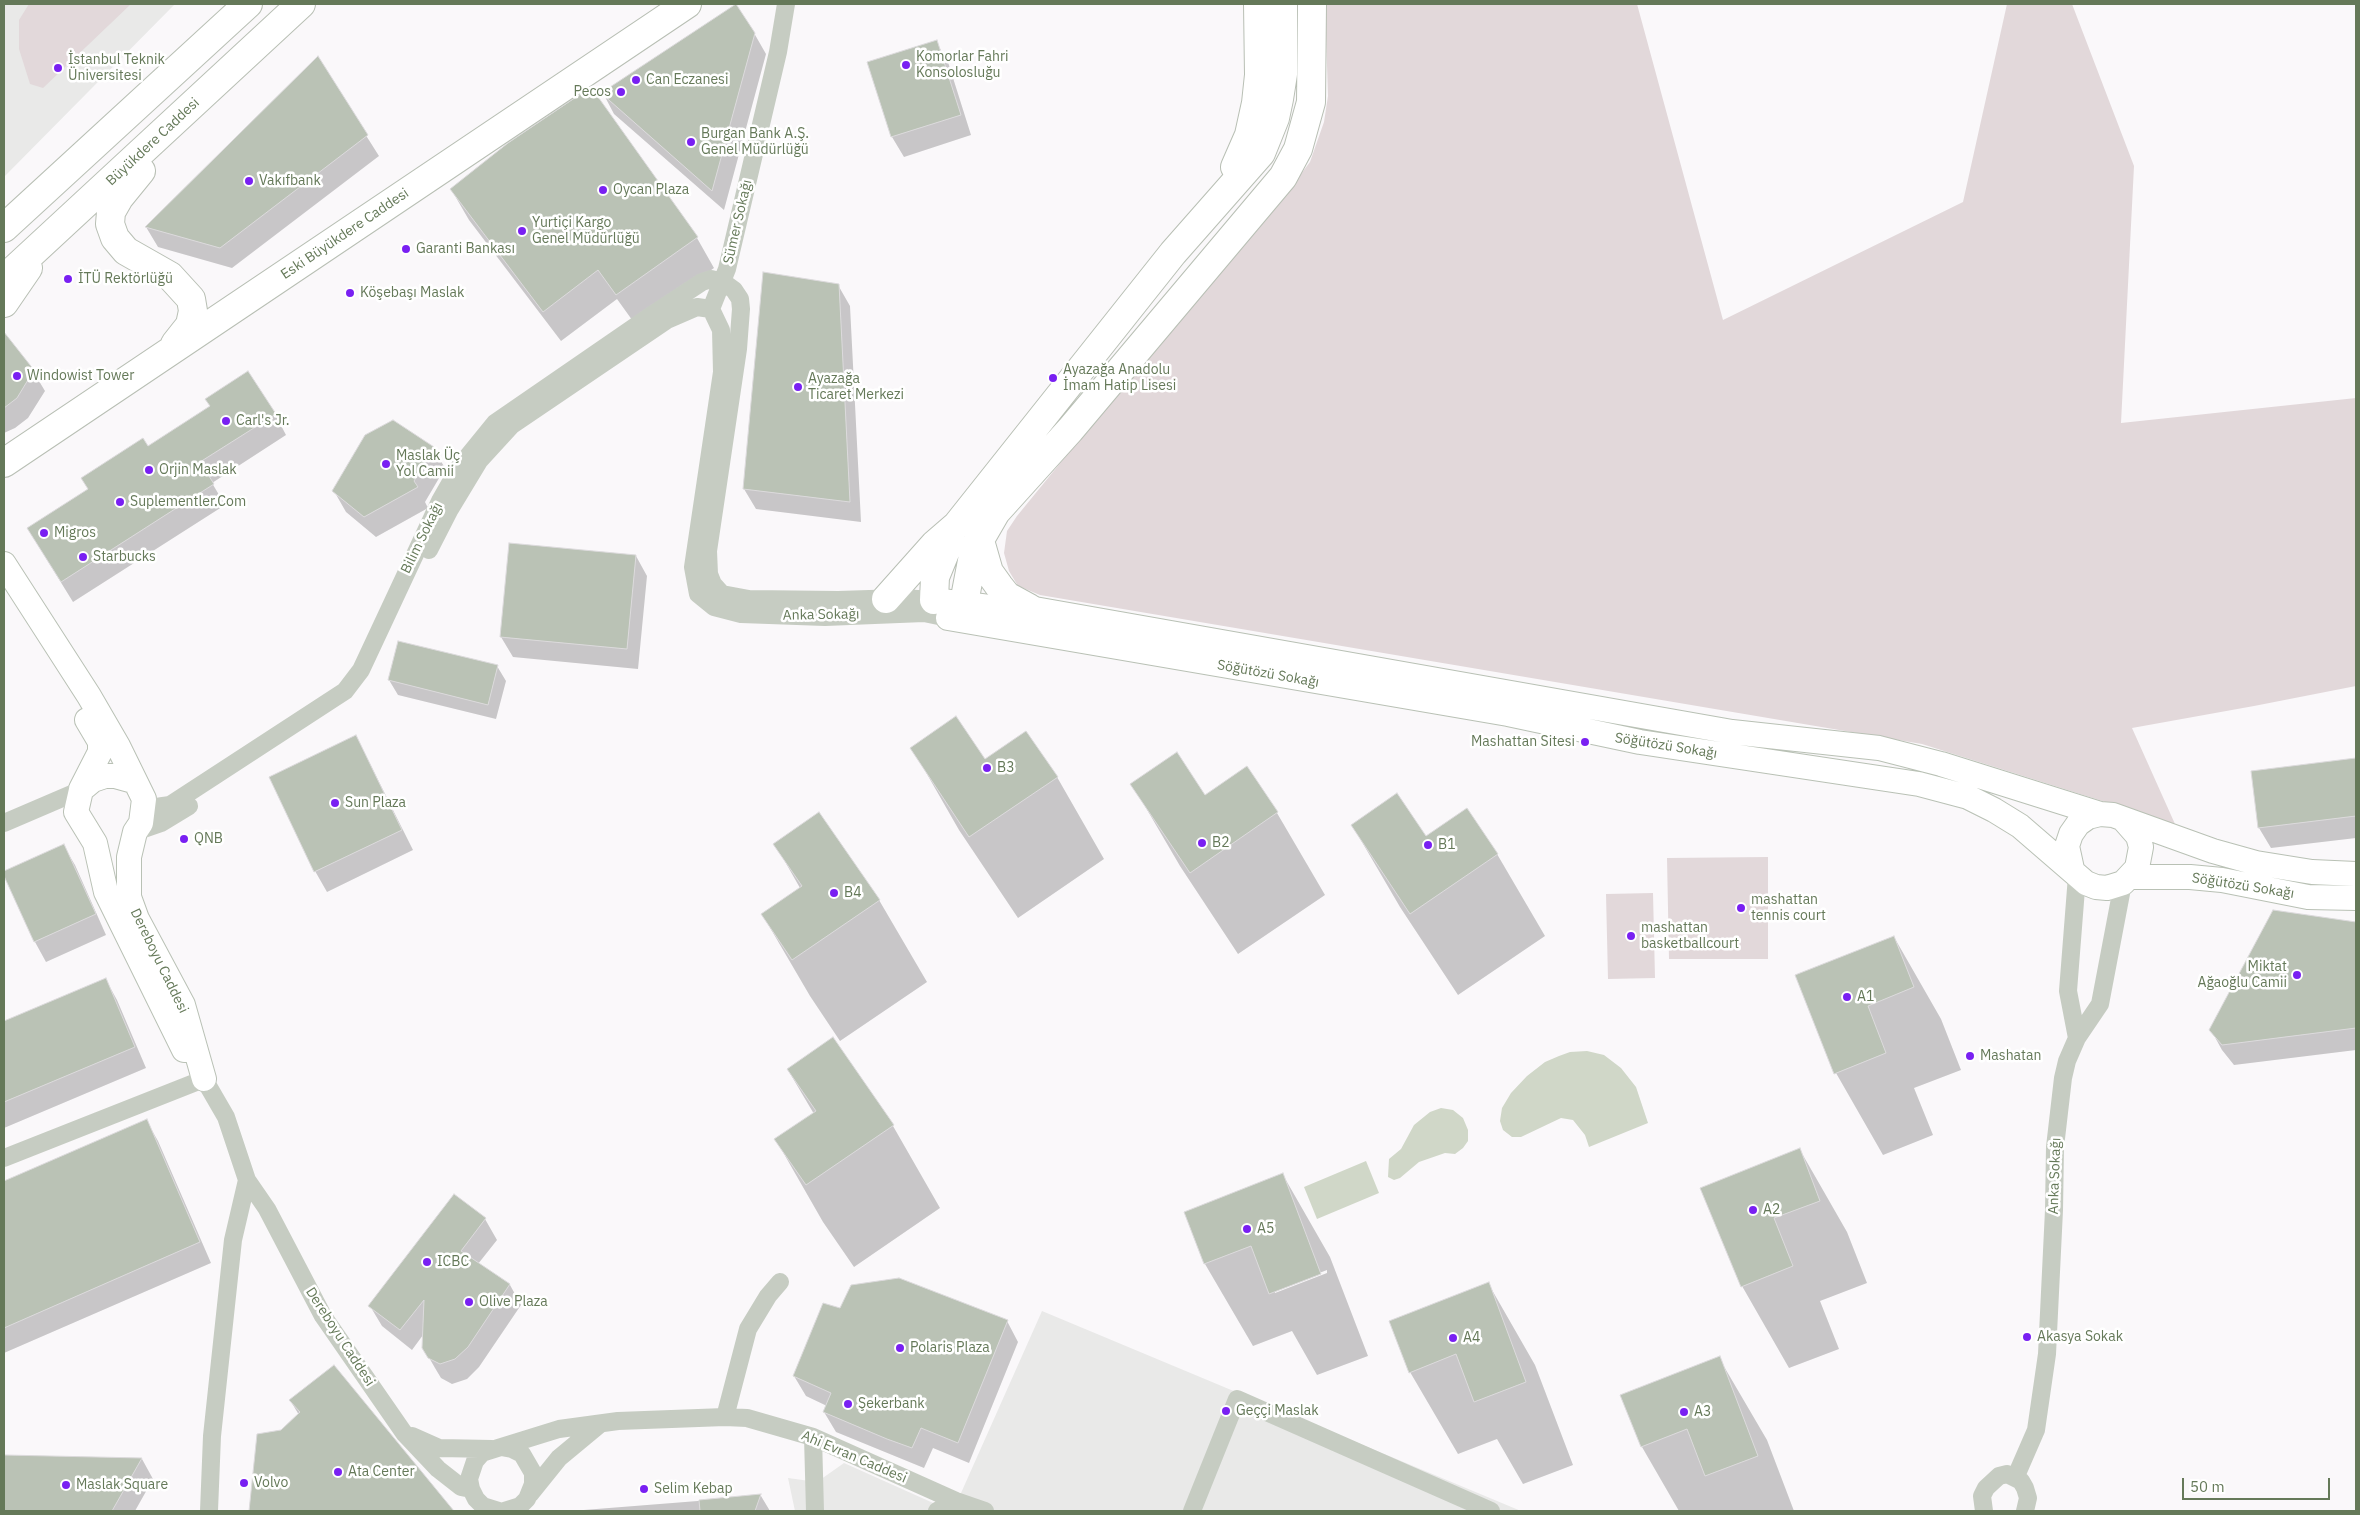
<!DOCTYPE html>
<meta charset="utf-8">
<style>
body{margin:0}
#map{position:relative;width:2360px;height:1515px;overflow:hidden;background:#faf8fa;font-family:"IBM Plex Sans",sans-serif}
canvas{display:block}
.frame{position:absolute;inset:0;border:5px solid #657959;pointer-events:none}
.scale{position:absolute;left:2182px;top:1478px;width:148px;height:22px;box-sizing:border-box;border:2px solid #657959;border-top:0;padding-left:6px;font-size:15px;line-height:18px;white-space:nowrap;color:#657959;-webkit-text-stroke:4px #fff;paint-order:stroke}
</style>
<div id="map">
<canvas width="2360" height="1515"></canvas>
<div class="frame"></div>
<div class="scale">50 m</div>
</div>
<script>
const context = document.querySelector('canvas').getContext('2d');
context.lineJoin = 'round';
function fill(path, color) { context.fillStyle = color; context.fill(path, 'evenodd'); }
const shape = rows => new Path2D(rows.map(r => 'M' + r).join(''));
function trace(path, color, width, dash) { context.strokeStyle = color; context.lineWidth = width; context.lineCap = dash ? 'butt' : 'round'; context.setLineDash(dash || []); context.stroke(path); }
function label(font, color, halo, rows, align = 'center') {
  context.font = font + ' "IBM Plex Sans",sans-serif'; context.lineWidth = 5; context.setLineDash([]); context.textBaseline = 'middle'; context.strokeStyle = halo; context.fillStyle = color; for (const [text, x, y, turn = 0] of rows) {
    context.save(); context.translate(x, y); context.rotate((+turn || 0) * Math.PI / 180); context.textAlign = isNaN(turn) ? turn : align; if (halo) context.strokeText(text, 0, 0); context.fillText(text, 0, 0); context.restore();
  }
}
fill(shape([
 [4,4,175,4,4,177],
 [1042,1311,1521,1511,953,1511],
 [844,1463,951,1511,795,1511,788,1478,817,1482]
]), '#e9e9e8');
fill(shape([
 [29,4,131,4,43,88,30,84,19,49,19,20],
 [1325,4,1637,4,1723,320,1963,202,2007,4,2072,4,2134,166,2121,423,2356,398,2356,686,2254,706,2132,728,2175,824,1922,744,1040,595,1018,586,1009,571,1004,553,1007,531,1017,516,1115,396,1270,215,1310,162,1324,122,1328,96],
 [1768,857,1768,959,1669,959,1667,858],
 [1653,893,1655,978,1608,979,1606,894]
]), '#e2d8da');
fill(shape([
 [1587,1051,1604,1055,1621,1068,1636,1087,1648,1123,1589,1147,1585,1135,1573,1120,1561,1118,1521,1137,1512,1137,1503,1130,1500,1121,1502,1108,1511,1093,1527,1076,1545,1062,1559,1056,1570,1052],
 [1441,1108,1453,1110,1463,1118,1468,1130,1468,1141,1463,1148,1455,1154,1445,1153,1419,1162,1400,1178,1394,1180,1388,1177,1389,1159,1401,1149,1414,1125,1430,1112],
 [1366,1161,1379,1193,1317,1219,1304,1187]
]), '#d0d7c8');
fill(shape([
 [754,33,766,54,724,210,614,114,603,93],
 [936,42,948,62,971,135,904,157,892,137,869,63],
 [317,58,379,156,232,268,158,247,146,227],
 [451,189,697,238,714,268,635,324,617,299,561,341,469,220],
 [838,285,850,306,861,522,756,509,744,489],
 [6,336,33,371,45,391,28,418,15,428,4,433,4,337],
 [275,414,286,435,212,483,225,505,73,602,28,529,89,490,148,448],
 [433,448,445,468,425,502,428,508,376,537,346,512,334,491],
 [636,556,647,576,638,669,513,657,501,637],
 [497,666,506,681,496,719,398,695,389,680],
 [356,736,413,850,327,892,315,871],
 [912,748,985,761,1057,777,1104,859,1018,918,959,830],
 [2356,759,2356,838,2271,848,2259,828,2253,772],
 [1246,768,1277,813,1325,895,1238,954,1180,866,1132,784,1205,796],
 [1352,825,1425,838,1497,854,1545,936,1458,995,1400,907],
 [775,844,879,900,927,982,840,1041,810,996,762,914,800,888],
 [63,845,75,865,106,935,46,962,35,942,4,872],
 [2274,912,2356,924,2356,1050,2234,1065,2222,1050,2211,1030],
 [1894,937,1941,1019,1961,1070,1914,1088,1933,1135,1883,1155,1836,1073],
 [106,980,117,1000,146,1068,4,1128,4,1023],
 [833,1039,893,1126,940,1208,854,1267,823,1222,776,1140,814,1114,788,1070],
 [146,1120,158,1141,211,1263,4,1353,4,1183],
 [1800,1150,1847,1232,1867,1283,1820,1301,1839,1349,1789,1368,1742,1286],
 [1283,1175,1330,1257,1368,1356,1317,1375,1292,1331,1253,1346,1205,1264,1185,1213],
 [1327,1270,1327,1273,1275,1293,1275,1290],
 [485,1219,497,1240,478,1264,510,1285,521,1305,479,1367,467,1379,452,1384,441,1378,435,1368,423,1347,423,1335,412,1350,382,1326,370,1306],
 [1488,1283,1535,1365,1573,1465,1523,1484,1497,1439,1458,1454,1410,1372],
 [841,1310,1007,1321,1018,1342,969,1463,933,1448,924,1468,836,1432,824,1412,827,1406,806,1396,794,1376],
 [1719,1358,1767,1440,1794,1511,1679,1511,1642,1447],
 [334,1367,453,1511,250,1511,258,1435,282,1432,299,1415,290,1400],
 [4,1456,142,1459,153,1479,135,1511,4,1511],
 [761,1496,770,1511,571,1511]
]), '#0003');
const building = shape([
 [736,4,755,33,712,191,601,93,736,4],
 [937,40,961,115,891,137,867,62,937,40],
 [318,56,368,135,220,248,145,227,318,56],
 [591,87,698,237,616,295,598,270,543,312,450,189,508,143,591,87],
 [763,272,839,284,850,502,743,489,763,272],
 [4,332,34,370,17,398,4,408,4,332],
 [248,371,276,414,200,462,214,484,61,582,27,528,88,489,81,478,143,438,148,446,210,406,205,399,248,371],
 [393,420,434,447,414,481,418,487,364,517,332,491,365,435,393,420],
 [509,543,636,555,627,649,500,637,509,543],
 [398,641,498,665,488,705,388,680,398,641],
 [956,716,985,759,1026,731,1058,777,969,837,910,748,956,716],
 [356,735,402,830,314,872,269,777,356,735],
 [1177,752,1205,795,1247,766,1278,812,1190,873,1130,784,1177,752],
 [2356,758,2356,816,2258,828,2251,771,2356,758],
 [1397,793,1426,836,1467,808,1498,854,1410,914,1351,825,1397,793],
 [819,812,880,900,792,960,761,914,802,886,773,844,819,812],
 [64,844,96,914,34,942,4,876,4,871,64,844],
 [2273,910,2356,922,2356,1028,2222,1045,2209,1030,2273,910],
 [1894,936,1914,987,1868,1006,1886,1053,1834,1074,1795,975,1894,936],
 [106,978,135,1047,4,1102,4,1021,106,978],
 [833,1037,894,1125,806,1185,774,1139,816,1111,787,1069,833,1037],
 [147,1119,200,1242,4,1328,4,1181,147,1119],
 [1800,1148,1820,1201,1774,1218,1793,1266,1741,1287,1700,1188,1800,1148],
 [1283,1173,1321,1274,1269,1294,1251,1246,1204,1264,1184,1212,1283,1173],
 [454,1194,486,1218,461,1251,510,1284,468,1347,455,1359,440,1364,428,1358,422,1348,424,1300,400,1330,368,1306,454,1194],
 [899,1278,1008,1320,958,1443,921,1428,912,1448,887,1439,823,1412,831,1393,793,1376,823,1303,840,1308,851,1285,899,1278],
 [1489,1282,1526,1382,1474,1402,1456,1354,1409,1373,1389,1321,1489,1282],
 [1720,1356,1758,1456,1705,1476,1687,1429,1641,1447,1620,1395,1720,1356],
 [334,1365,454,1511,249,1511,257,1434,281,1430,300,1412,289,1400,334,1365],
 [4,1455,142,1458,112,1511,4,1511,4,1455],
 [761,1494,755,1511,700,1511,699,1500,761,1494]
]);
fill(building, '#bac2b5');
trace(building, '#dcdadc', 1);
const secondary = shape([
 [4,564,89,696,118,746,144,799,141,823,135,832,129,857,129,897,137,919,183,1005,204,1079],
 [934,600,997,608,1029,608,1732,732,1879,748,1941,764,2100,814,2113,815,2213,851,2256,863,2312,872,2356,874],
 [948,618,1508,714,1640,742,1919,784,1968,797,1994,810,2020,826,2086,883,2096,887,2107,888,2123,883,2137,868,2141,847,2138,836,2124,820],
 [133,781,115,776,105,776,93,780,81,790,76,812,95,843,106,892,184,1050],
 [81,789,100,752,100,742,87,720],
 [2072,869,2067,846,2071,834,2078,824,2088,817,2100,814],
 [2130,877,2190,877,2222,880,2308,897,2356,898]
]);
const primary = shape([
 [1235,167,1249,135,1256,103,1259,75,1258,4],
 [141,171,119,198,111,212,110,224,115,238,126,251,170,276,191,299,193,311,190,325,175,344],
 [4,228,248,4],
 [4,279,301,4],
 [4,303,28,268],
 [4,463,687,4],
 [979,537,989,572,999,586,1007,596,1029,608],
 [886,599,935,544,957,525,1173,253,1261,153,1275,118,1279,99,1283,74,1283,4],
 [934,600,935,577,951,538],
 [964,603,974,550,996,512,1070,430,1283,177,1298,149,1311,102,1312,4]
]);
trace(secondary, '#b9c1b5', 26);
trace(primary, '#b8bfb4', 30);
trace(shape([
 [711,309,721,330,722,372,693,567,698,594,714,607,741,614,825,617,924,613,948,618],
 [711,309,727,269,778,52,786,4],
 [429,550,450,509,479,461,512,425,667,320,697,307,711,309],
 [144,799,146,804,156,807,170,805,345,691,361,670,440,501,460,466,495,423,649,317,702,282,711,279,723,282,734,290,740,299,741,309,738,349,708,551,709,574,713,584,722,594,749,599,838,600,901,598,934,600],
 [4,823,81,790],
 [135,832,161,823,189,806],
 [2077,876,2068,991,2077,1038],
 [4,1158,204,1079,226,1117,247,1180,267,1209,323,1316,404,1433,438,1469,461,1487,471,1489],
 [725,1417,748,1329,768,1296,780,1282],
 [412,1436,439,1448,492,1449],
 [813,1437,815,1511],
 [501,1447,559,1429,618,1421,725,1417,747,1418,813,1437,956,1501,985,1511],
 [2016,1476,2036,1430,2047,1354,2054,1210,2055,1147,2063,1078,2067,1061,2077,1038,2100,1004,2123,883],
 [530,1494,559,1458,600,1424],
 [209,1511,212,1436,233,1240,247,1180],
 [499,1511,483,1506,476,1499,471,1489,469,1479,475,1461,482,1453,501,1447,512,1449,522,1454,533,1473,533,1484,527,1499,520,1506,504,1511],
 [937,1511,956,1501],
 [1192,1511,1237,1399,1491,1511],
 [1984,1511,1982,1496,1986,1488,1999,1476,2007,1474,2021,1481,2025,1488,2028,1498,2025,1511]
]), '#c6ccc2', 18);
trace(secondary, '#fff', 24);
trace(primary, '#fff', 28);
for (const [x, y, r, color] of [
 [906,65,5,"#7920f2"],
 [58,68,5,"#7920f2"],
 [636,80,5,"#7920f2"],
 [621,92,5,"#7920f2"],
 [691,142,5,"#7920f2"],
 [249,181,5,"#7920f2"],
 [603,190,5,"#7920f2"],
 [522,231,5,"#7920f2"],
 [406,249,5,"#7920f2"],
 [68,279,5,"#7920f2"],
 [350,293,5,"#7920f2"],
 [17,376,5,"#7920f2"],
 [1053,378,5,"#7920f2"],
 [798,387,5,"#7920f2"],
 [226,421,5,"#7920f2"],
 [386,464,5,"#7920f2"],
 [149,470,5,"#7920f2"],
 [120,502,5,"#7920f2"],
 [44,533,5,"#7920f2"],
 [83,557,5,"#7920f2"],
 [1585,742,5,"#7920f2"],
 [987,768,5,"#7920f2"],
 [335,803,5,"#7920f2"],
 [184,839,5,"#7920f2"],
 [1202,843,5,"#7920f2"],
 [1428,845,5,"#7920f2"],
 [834,893,5,"#7920f2"],
 [1741,908,5,"#7920f2"],
 [1631,936,5,"#7920f2"],
 [2297,975,5,"#7920f2"],
 [1847,997,5,"#7920f2"],
 [1970,1056,5,"#7920f2"],
 [1753,1210,5,"#7920f2"],
 [1247,1229,5,"#7920f2"],
 [427,1262,5,"#7920f2"],
 [469,1302,5,"#7920f2"],
 [2027,1337,5,"#7920f2"],
 [1453,1338,5,"#7920f2"],
 [900,1348,5,"#7920f2"],
 [848,1404,5,"#7920f2"],
 [1226,1411,5,"#7920f2"],
 [1684,1412,5,"#7920f2"],
 [338,1472,5,"#7920f2"],
 [244,1483,5,"#7920f2"],
 [66,1485,5,"#7920f2"],
 [644,1489,5,"#7920f2"]
]) { const dot = new Path2D(); dot.arc(x, y, r, 0, 2 * Math.PI); context.fillStyle = color; context.fill(dot); trace(dot, '#fff', 2); }
label('14px', '#657959', '#fff', [
 ["Komorlar Fahri",916,57],
 ["Konsolosluğu",916,73],
 ["İstanbul Teknik",68,60],
 ["Üniversitesi",68,76],
 ["Can Eczanesi",646,80],
 ["Pecos",611,92,"right"],
 ["Burgan Bank A.Ş.",701,134],
 ["Genel Müdürlüğü",701,150],
 ["Vakıfbank",259,181],
 ["Oycan Plaza",613,190],
 ["Yurtiçi Kargo",532,223],
 ["Genel Müdürlüğü",532,239],
 ["Garanti Bankası",416,249],
 ["İTÜ Rektörlüğü",78,279],
 ["Köşebaşı Maslak",360,293],
 ["Ayazağa Anadolu",1063,370],
 ["İmam Hatip Lisesi",1063,386],
 ["Windowist Tower",27,376],
 ["Ayazağa",808,379],
 ["Ticaret Merkezi",808,395],
 ["Carl's Jr.",236,421],
 ["Maslak Üç",396,456],
 ["Yol Camii",396,472],
 ["Orjin Maslak",159,470],
 ["Suplementler.Com",130,502],
 ["Migros",54,533],
 ["Starbucks",93,557],
 ["Mashattan Sitesi",1575,742,"right"],
 ["B3",997,768],
 ["Sun Plaza",345,803],
 ["QNB",194,839],
 ["B2",1212,843],
 ["B1",1438,845],
 ["B4",844,893],
 ["mashattan",1751,900],
 ["tennis court",1751,916],
 ["mashattan",1641,928],
 ["basketballcourt",1641,944],
 ["Miktat",2287,967,"right"],
 ["Ağaoğlu Camii",2287,983,"right"],
 ["A1",1857,997],
 ["Mashatan",1980,1056],
 ["A2",1763,1210],
 ["A5",1257,1229],
 ["ICBC",437,1262],
 ["Olive Plaza",479,1302],
 ["Akasya Sokak",2037,1337],
 ["A4",1463,1338],
 ["Polaris Plaza",910,1348],
 ["Şekerbank",858,1404],
 ["Geççi Maslak",1236,1411],
 ["A3",1694,1412],
 ["Ata Center",348,1472],
 ["Volvo",254,1483],
 ["Maslak Square",76,1485],
 ["Selim Kebap",654,1489]
], 'left');
label('14px', '#657959', '#fff', [
 ["Büyükdere Caddesi",153,142,-43],
 ["Sümer Sokağı",738,222,-77],
 ["Eski Büyükdere Caddesi",345,234,-34],
 ["Bilim Sokağı",422,538,-64],
 ["Anka Sokağı",821,615,-1],
 ["Söğütözü Sokağı",1268,674,10],
 ["Söğütözü Sokağı",1666,746,9],
 ["Söğütözü Sokağı",2243,886,9],
 ["Dereboyu Caddesi",159,961,64],
 ["Anka Sokağı",2055,1176,-88],
 ["Dereboyu Caddesi",340,1337,57],
 ["Ahi Evran Caddesi",854,1457,23]
]);
</script>
